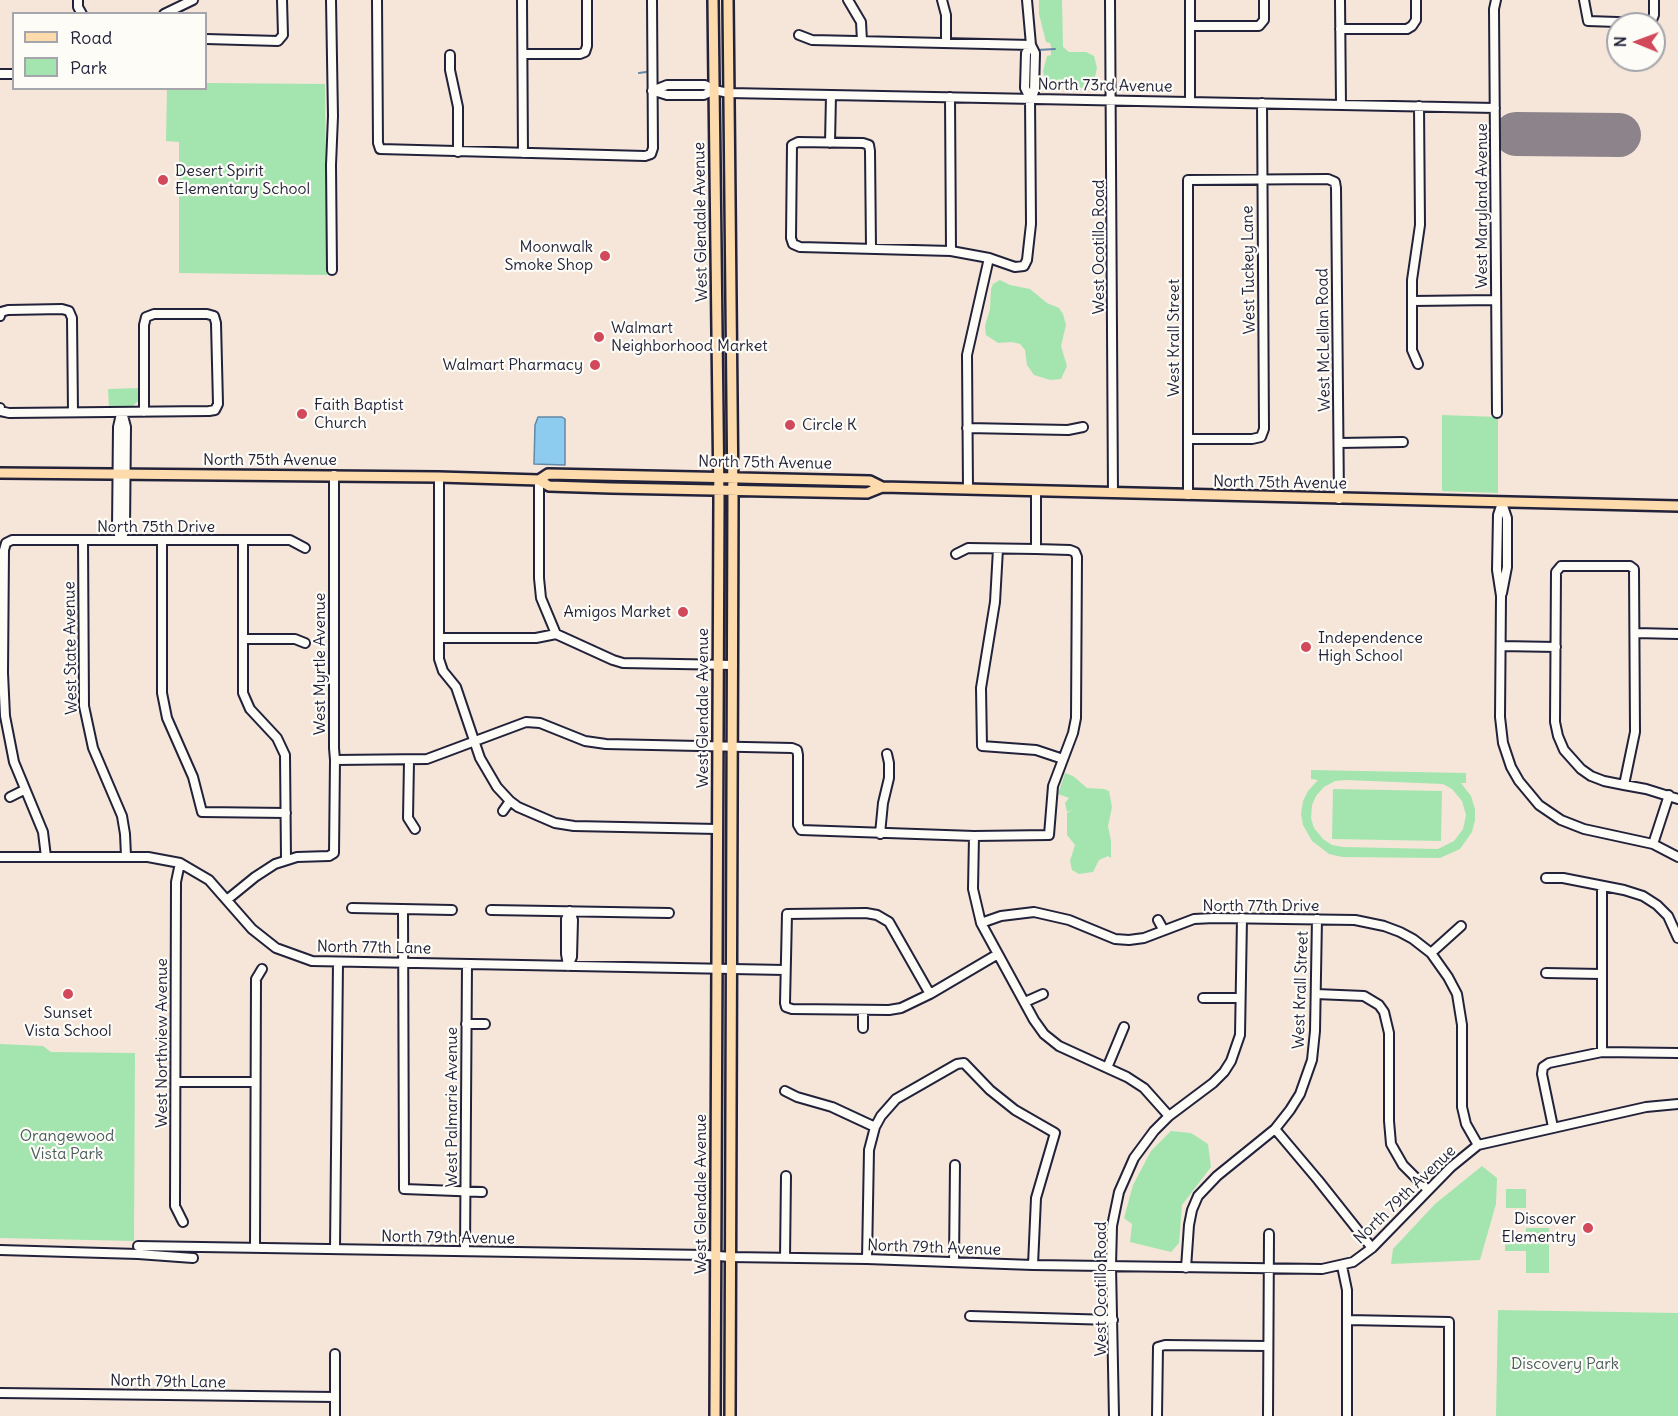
<!DOCTYPE html>
<style>
body{margin:0}
#map{position:relative;width:1678px;height:1416px;overflow:hidden;background:#f5e6d9;font-family:Delius,sans-serif}
canvas{display:block}
.legend{position:absolute;left:12px;top:12px;width:195px;height:78px;box-sizing:border-box;background:#fdfcf7;border:2px solid #a5a5ac;margin:0;padding:8px 10px;list-style:none;font-size:18px;color:#22223b}
.legend li{display:flex;align-items:center;gap:12px;height:30px}
.legend b{width:30px;border:2px solid #a5a5ac}
.north{position:absolute;left:1606px;top:12px;width:60px;height:60px;box-sizing:border-box;background:#fdfcf7;border:2px solid #a5a5ac;border-radius:50%;rotate:271deg;font-size:16px;font-weight:700;line-height:24px;text-align:center;color:#22223b}
.north::after{content:'';display:block;margin:auto;width:21px;height:27px;background:#d1495b;clip-path:polygon(50% 0,100% 100%,50% 72%,0 100%)}
</style>
<div id="map">
<canvas width="1678" height="1416"></canvas>
<ul class="legend">
<li><b style="height:8px;background:#fedbac"></b>Road</li>
<li><b style="height:16px;background:#a4e5af"></b>Park</li>
</ul>
<div class="north">N</div>
</div>
<script>
const context = document.querySelector('canvas').getContext('2d');
context.lineJoin = 'round';
function fill(path, color) { context.fillStyle = color; context.fill(path, 'evenodd'); }
const shape = rows => new Path2D(rows.map(r => 'M' + r).join(''));
function trace(path, color, width, dash) { context.strokeStyle = color; context.lineWidth = width; context.lineCap = dash ? 'butt' : 'round'; context.setLineDash(dash || []); context.stroke(path); }
function label(font, color, halo, rows, align = 'center') {
  context.font = font + ' Delius,sans-serif'; context.lineWidth = 4.5; context.setLineDash([]); context.textBaseline = 'middle'; context.strokeStyle = halo; context.fillStyle = color; for (const [text, x, y, turn = 0] of rows) {
    context.save(); context.translate(x, y); context.rotate((+turn || 0) * Math.PI / 180); context.textAlign = isNaN(turn) ? turn : align; if (halo) context.strokeText(text, 0, 0); context.fillText(text, 0, 0); context.restore();
  }
}
fill(shape([
 [1039,0,1062,0,1063,47,1069,52,1086,52,1094,56,1097,68,1095,77,1090,79,1091,83,1095,83,1092,87,1083,88,1065,84,1053,85,1045,80,1043,71,1047,56,1051,55,1051,46,1050,43,1046,42,1039,14],
 [206,83,325,84,327,275,179,273,179,142,166,141,167,89,206,88],
 [1000,280,1010,285,1030,289,1047,303,1059,308,1063,314,1066,325,1061,346,1067,366,1061,379,1050,380,1034,375,1027,365,1025,350,1020,344,1012,342,998,343,986,335,985,326,990,309,991,289,993,284],
 [139,388,139,400,133,406,109,407,108,389],
 [1442,415,1498,417,1498,493,1442,491],
 [1311,770,1466,773,1466,783,1461,783,1471,796,1475,809,1475,820,1472,832,1460,849,1440,858,1342,857,1329,854,1312,841,1303,825,1301,814,1303,801,1308,791,1318,780,1311,779],
 [1346,780,1443,784,1452,789,1462,801,1466,815,1463,829,1454,841,1438,849,1343,847,1332,845,1323,839,1314,828,1311,818,1312,805,1316,796,1324,787,1335,781],
 [1065,773,1073,776,1087,788,1104,789,1109,791,1112,807,1108,826,1111,841,1111,858,1108,856,1099,860,1093,872,1079,874,1072,870,1070,861,1075,845,1067,835,1067,813,1073,810,1067,812,1065,803,1069,798,1058,794],
 [1333,789,1442,791,1441,841,1332,839],
 [0,1044,43,1046,51,1052,135,1053,134,1241,0,1238],
 [1171,1131,1191,1133,1208,1144,1211,1167,1182,1205,1179,1243,1171,1252,1130,1242,1132,1224,1124,1218,1133,1185,1151,1151],
 [1482,1166,1497,1178,1496,1204,1480,1260,1391,1264,1393,1249,1435,1204],
 [1506,1189,1526,1189,1526,1208,1506,1208],
 [1526,1228,1549,1228,1549,1273,1526,1273,1526,1251,1505,1251,1505,1233,1526,1233],
 [1498,1310,1678,1313,1678,1416,1496,1416]
]), '#a4e5af');
const water = shape([
 [538,417,562,417,565,419,565,465,534,464,535,425,538,417]
]);
fill(water, '#8eccef');
trace(water, '#6388a7', 1.5);
trace(shape([
 [1037,50,1055,49],
 [639,73,646,72]
]), '#6388a7', 2);
trace(shape([
 [1516,134,1619,135]
]), '#8c848a', 44);
const minor = shape([
 [78,0,78,7,82,14],
 [331,0,333,116,331,165,332,270],
 [377,0,378,143,380,149,645,156,651,154,653,148,652,0],
 [522,0,523,153],
 [848,0,861,22,862,41],
 [942,0,946,15,946,43],
 [1110,0,1113,493],
 [1190,0,1190,101],
 [1340,0,1341,104],
 [1496,0,1494,9,1497,413],
 [1584,0,1588,21,1646,23,1652,20,1654,15,1654,0],
 [164,14,193,0],
 [1190,26,1259,26,1264,20,1264,0],
 [1340,29,1407,29,1412,26,1416,20,1416,0],
 [799,35,812,40,1031,45],
 [206,39,278,41,283,35,282,0],
 [523,54,580,54,585,52,587,46,587,0],
 [450,55,450,70,458,107,458,152],
 [0,74,14,74],
 [652,91,667,85,705,85,714,90,729,93,1495,108],
 [654,91,667,95,704,95,714,90],
 [950,97,951,251],
 [1030,98,1025,88,1026,53,1031,45],
 [830,143,831,95],
 [871,248,870,151,869,145,863,143,798,142,792,145,791,238,793,244,800,247,951,251,989,258,1015,267,1024,266,1027,260,1031,224,1030,98,1034,92,1035,53,1031,45,1027,0],
 [1412,301,1496,300],
 [0,316,1,312,8,310,62,309,69,311,72,318,73,412],
 [1418,364,1412,350,1412,280,1420,225,1419,106],
 [0,408,0,411,9,413,209,411,215,410,218,404,216,323,214,316,207,314,154,314,146,317,144,325,144,412],
 [967,428,1068,430,1083,427],
 [1188,439,1252,439,1261,437,1264,429,1262,103],
 [1339,443,1403,442],
 [439,477,439,659,443,671,456,687,480,758,497,787,510,801,518,807,555,823,574,826,717,829],
 [539,480,539,578,541,598,556,634],
 [968,489,967,355,989,258],
 [1188,495,1188,180,1328,179,1335,182,1336,188,1339,499],
 [1502,503,1498,515,1497,570,1501,596,1500,717,1503,743,1511,767,1519,781,1539,805,1561,820,1584,829,1653,844,1678,857],
 [1502,503,1507,518,1507,567,1502,593],
 [83,540,84,706,93,748,122,816,125,834,126,856],
 [121,540,125,529,126,427,122,412],
 [121,540,117,529,118,427,121,414],
 [162,540,162,693,167,718,193,777,202,812,286,813],
 [243,540,243,693,250,709,277,738,285,755,286,860],
 [998,549,995,602,981,688,982,746,1036,750,1063,759],
 [1036,549,1036,491],
 [1636,633,1678,634],
 [439,638,536,638,556,634,613,660,623,663,733,665],
 [243,639,295,639,305,643],
 [1501,646,1556,647],
 [335,760,427,759,526,722,540,723,585,741,606,744,792,748,797,750,798,755,798,825,801,830,974,836,1049,835,1053,786,1073,733,1076,718,1077,557,1075,552,1070,550,1036,549,968,548,956,554],
 [409,761,408,818,415,829],
 [1624,785,1635,732,1634,569,1630,566,1561,566,1556,572,1555,722,1558,736,1564,750,1581,769,1591,776,1604,781,1624,785,1646,789,1678,799],
 [10,797,24,790],
 [503,811,510,801],
 [880,834,883,803,889,778,889,763,887,754],
 [974,836,973,889,981,923,1034,1020,1044,1034,1059,1046,1127,1077,1144,1088,1169,1116],
 [1653,844,1669,795],
 [0,857,148,857,180,863,209,880,252,929,276,948,312,961,785,970],
 [46,857,43,832,14,762,5,716,3,673,4,550,6,543,12,540,290,540,305,548],
 [180,863,176,882,175,1206,183,1222],
 [1546,878,1563,878,1624,890,1643,896,1657,905,1668,916,1678,938],
 [228,899,255,877,275,864,297,857,329,856,334,853,335,760,334,748,334,475],
 [352,908,452,910],
 [403,909,404,1189,482,1192],
 [491,910,669,913],
 [1158,920,1163,929],
 [981,923,1001,916,1034,912,1069,920,1115,939,1129,940,1144,938,1194,919,1214,918,1355,920,1384,926,1400,932,1413,939,1431,953,1448,977,1457,994,1462,1025,1462,1107,1466,1124,1478,1145],
 [1431,953,1461,926],
 [568,965,566,954,566,919,570,911],
 [568,966,572,957,573,920,570,911],
 [1546,973,1601,974],
 [930,994,889,922,877,915,866,913,787,914,785,1003,786,1007,792,1009,889,1010,901,1008,930,994,998,954],
 [1316,994,1364,996,1379,1005,1384,1012,1389,1033,1389,1121,1391,1144,1403,1165,1428,1190],
 [1203,998,1240,998],
 [1025,1002,1043,994],
 [466,1024,485,1024],
 [863,1028,863,1010],
 [1602,1052,1602,886],
 [1107,1068,1124,1027],
 [176,1082,255,1082],
 [785,1091,797,1097,832,1107,875,1127],
 [1553,1127,1542,1074,1543,1067,1549,1063,1602,1052,1678,1053],
 [1275,1129,1318,1180,1372,1248],
 [138,1246,707,1255,730,1257,867,1259,1033,1265,1322,1269,1353,1262,1372,1248,1451,1167,1478,1145,1646,1107,1678,1104],
 [255,1248,256,979,262,969],
 [335,1249,338,962],
 [0,1250,138,1254,193,1258],
 [465,1251,467,964],
 [785,1258,786,1176],
 [867,1259,869,1150,875,1127,881,1116,896,1099,957,1064,964,1063,990,1090,1015,1110,1055,1133,1036,1198,1033,1265],
 [954,1262,955,1165],
 [1342,1266,1347,1290,1347,1416],
 [1186,1268,1189,1225,1192,1210,1198,1196,1217,1176,1275,1129,1290,1110,1300,1094,1312,1060,1315,1031,1317,919],
 [970,1316,1113,1320],
 [1348,1320,1449,1322,1449,1416],
 [0,1393,335,1397],
 [335,1416,335,1354],
 [1114,1416,1111,1266,1112,1226,1119,1192,1134,1158,1154,1131,1169,1116,1213,1083,1224,1072,1231,1061,1240,1035,1242,918],
 [1157,1416,1158,1347,1165,1345,1268,1346],
 [1268,1416,1269,1234]
]);
const major = shape([
 [713,0,719,499,715,1416],
 [728,0,733,499,730,1416],
 [0,473,439,477,539,480,549,486,611,488,867,493,882,487,1678,506],
 [539,480,548,474,695,477,870,481,882,487]
]);
trace(minor, '#22223b', 12);
trace(major, '#22223b', 14);
trace(minor, '#fdfcf7', 8);
trace(major, '#fedbac', 9);
for (const [x, y, r, color] of [
 [163,180,6,"#d1495b"],
 [605,256,6,"#d1495b"],
 [599,337,6,"#d1495b"],
 [595,365,6,"#d1495b"],
 [302,414,6,"#d1495b"],
 [790,425,6,"#d1495b"],
 [683,612,6,"#d1495b"],
 [1306,647,6,"#d1495b"],
 [68,994,6,"#d1495b"],
 [1588,1228,6,"#d1495b"]
]) { const dot = new Path2D(); dot.arc(x, y, r, 0, 2 * Math.PI); context.fillStyle = color; context.fill(dot); trace(dot, '#fdfcf7', 2); }
label('16px', '#22223b', '#fdfcf7', [
 ["North 73rd Avenue",1105,86,1],
 ["West Maryland Avenue",1482,206,-90],
 ["West Glendale Avenue",701,222,-91],
 ["West Ocotillo Road",1099,247,-90],
 ["West Tuckey Lane",1249,270,-91],
 ["West Krall Street",1174,338,-90],
 ["West McLellan Road",1324,340,-91],
 ["North 75th Avenue",270,460],
 ["North 75th Avenue",765,463,1],
 ["North 75th Avenue",1280,483,1],
 ["North 75th Drive",156,527],
 ["West State Avenue",71,648,-91],
 ["West Myrtle Avenue",320,664,-90],
 ["West Glendale Avenue",703,708,-90],
 ["North 77th Drive",1261,906],
 ["North 77th Lane",374,948,1],
 ["West Krall Street",1301,990,-88],
 ["West Northview Avenue",162,1043,-90],
 ["West Palmarie Avenue",452,1107,-90],
 ["West Glendale Avenue",701,1194,-90],
 ["North 79th Avenue",1405,1195,-44],
 ["North 79th Avenue",448,1238,1],
 ["North 79th Avenue",934,1248,2],
 ["West Ocotillo Road",1101,1289,-90],
 ["North 79th Lane",168,1382,1]
]);
label('16px', '#22223b', '#fdfcf7', [
 ["Desert Spirit",175,171],
 ["Elementary School",175,189],
 ["Moonwalk",593,247,"right"],
 ["Smoke Shop",593,265,"right"],
 ["Walmart",611,328],
 ["Neighborhood Market",611,346],
 ["Walmart Pharmacy",583,365,"right"],
 ["Faith Baptist",314,405],
 ["Church",314,423],
 ["Circle K",802,425],
 ["Amigos Market",671,612,"right"],
 ["Independence",1318,638],
 ["High School",1318,656],
 ["Sunset",68,1013,"center"],
 ["Vista School",68,1031,"center"],
 ["Discover",1576,1219,"right"],
 ["Elementry",1576,1237,"right"]
], 'left');
label('16px', '#495c5e', '#fdfcf7', [
 ["Orangewood",67,1136],
 ["Vista Park",67,1154],
 ["Discovery Park",1565,1364]
]);
</script>
